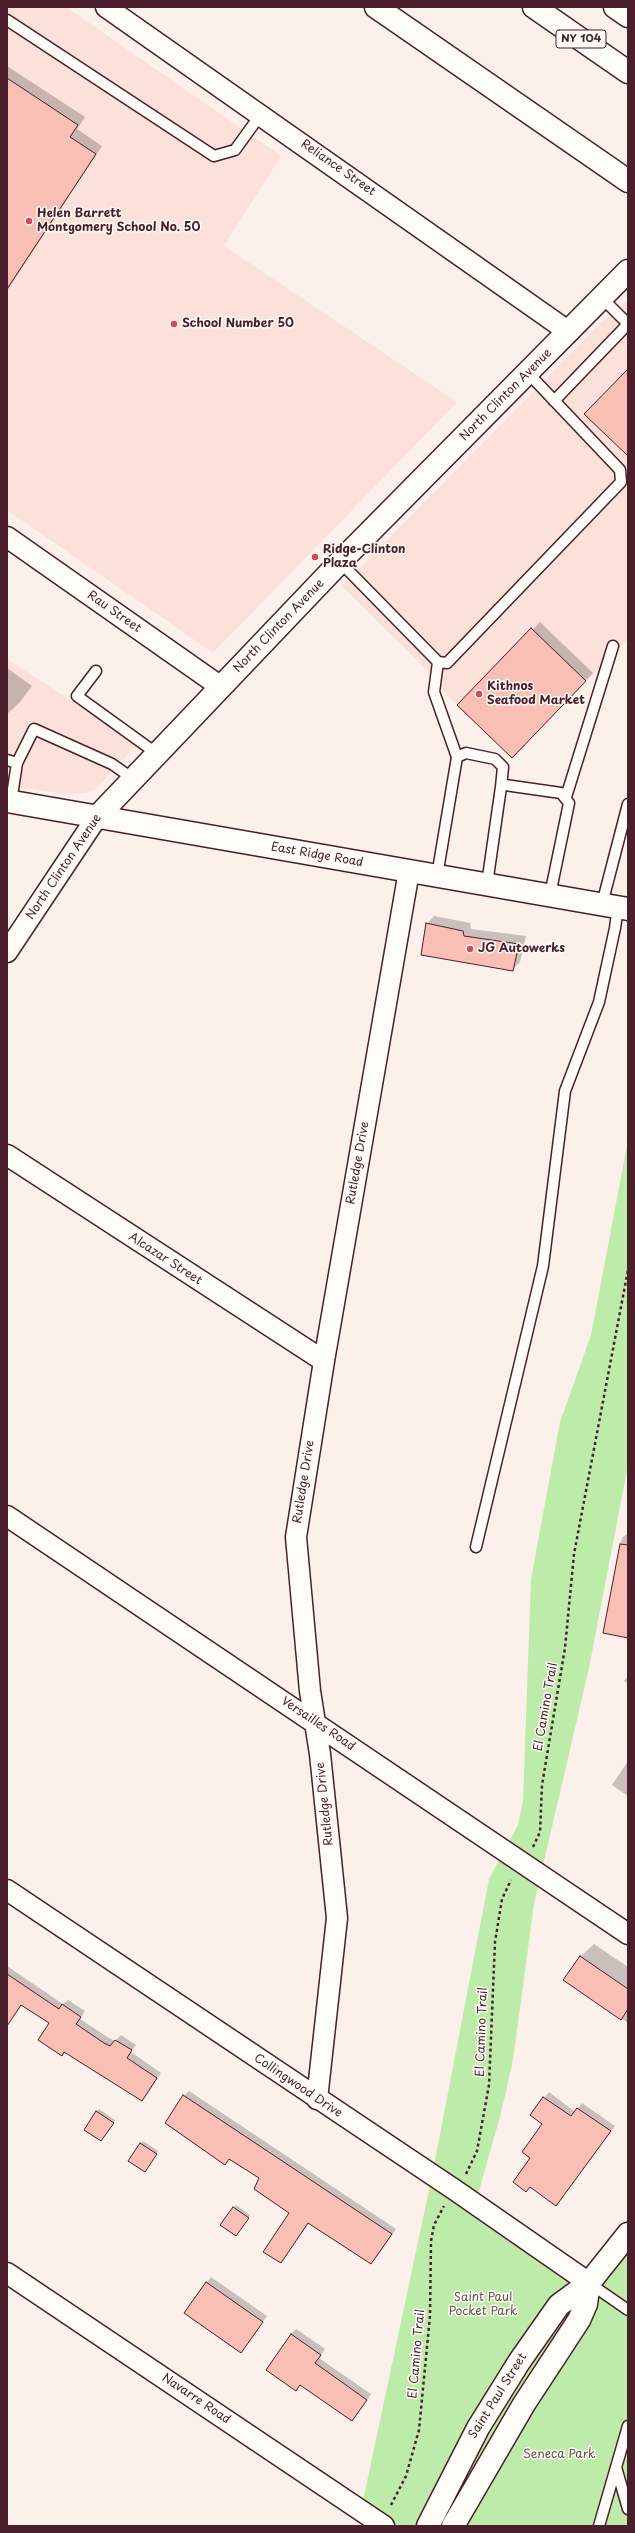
<!DOCTYPE html>
<style>
body{margin:0}
#map{position:relative;width:635px;height:2533px;overflow:hidden;background:#fcf0ea;font-family:"Playpen Sans",sans-serif}
canvas{display:block}
.frame{position:absolute;inset:0;border:8px solid #4a1f2b;pointer-events:none}
</style>
<div id="map">
<canvas width="635" height="2533"></canvas>
<div class="frame"></div>
</div>
<script>
const context = document.querySelector('canvas').getContext('2d');
context.lineJoin = 'round';
function fill(path, color) { context.fillStyle = color; context.fill(path, 'evenodd'); }
const shape = rows => new Path2D(rows.map(r => 'M' + r).join(''));
function trace(path, color, width, dash) { context.strokeStyle = color; context.lineWidth = width; context.lineCap = dash ? 'butt' : 'round'; context.setLineDash(dash || []); context.stroke(path); }
function label(font, color, halo, rows, align = 'center') {
  context.font = font + ' "Playpen Sans",sans-serif'; context.lineWidth = 3; context.setLineDash([]); context.textBaseline = 'middle'; context.strokeStyle = halo; context.fillStyle = color; for (const [text, x, y, turn = 0] of rows) {
    context.save(); context.translate(x, y); context.rotate((+turn || 0) * Math.PI / 180); context.textAlign = isNaN(turn) ? turn : align; if (halo) context.strokeText(text, 0, 0); context.fillText(text, 0, 0); context.restore();
  }
}
fill(shape([
 [7,7,66,7,281,156,224,246,457,402,213,653,7,510],
 [628,300,628,639,512,758,447,695,425,668,342,586,601,323],
 [7,659,138,744,94,790,85,793,64,794,7,785]
]), '#fbe1da');
fill(shape([
 [628,1140,628,1465,589,1668,534,1904,513,2060,501,2113,475,2205,589,2283,628,2234,628,2526,384,2526,361,2510,432,2176,489,1879,518,1825,523,1801,531,1579,560,1422,591,1335]
]), '#bdecaa');
fill(shape([
 [7,66,85,117,77,129,102,146,7,291],
 [540,622,593,673,512,757,459,705],
 [7,668,32,686,20,702,7,714],
 [434,916,470,923,471,929,526,936,520,962,512,970,427,924],
 [628,1533,628,1637,604,1632,622,1538],
 [628,1676,628,1684,624,1681],
 [628,1761,628,1796,612,1785],
 [594,1944,628,1967,628,2023,565,1980,580,1957],
 [7,1966,63,2004,68,2000,85,2011,80,2019,109,2038,115,2041,121,2035,136,2045,131,2052,161,2073,147,2095,142,2100,65,2051,61,2055,50,2023,22,2005,14,2015,7,2010],
 [189,2091,396,2229,376,2258,371,2263,309,2223,281,2262,291,2212,260,2178,230,2158,225,2164,184,2096],
 [549,2092,575,2112,582,2103,615,2126,556,2205,531,2158,543,2123,531,2115],
 [99,2109,115,2120,103,2138,85,2130],
 [143,2141,158,2151,147,2168,130,2160],
 [236,2205,250,2215,238,2232,234,2208],
 [211,2277,267,2316,241,2352,186,2312],
 [296,2329,325,2349,319,2358,371,2394,357,2415,301,2384,296,2390,291,2334]
]), '#0003');
const building = shape([
 [7,78,78,125,70,137,96,154,7,289,7,78],
 [628,369,628,456,584,414,628,369],
 [531,628,586,681,512,758,457,705,531,628],
 [426,923,463,931,464,936,519,944,513,971,421,955,426,923],
 [620,1544,628,1545,628,1638,603,1633,620,1544],
 [580,1956,628,1989,628,2009,621,2020,563,1980,580,1956],
 [7,1974,59,2009,62,2004,81,2017,76,2024,104,2043,110,2046,115,2040,132,2050,127,2058,157,2078,142,2101,64,2052,62,2056,38,2040,49,2023,21,2005,7,2026,7,1974],
 [183,2095,392,2234,371,2264,308,2223,281,2263,263,2252,289,2213,254,2189,259,2178,229,2159,225,2165,165,2123,183,2095],
 [543,2097,571,2116,577,2108,611,2131,556,2206,530,2187,526,2192,513,2182,530,2158,522,2152,542,2124,530,2115,543,2097],
 [96,2111,114,2123,101,2141,84,2130,96,2111],
 [140,2143,157,2154,145,2172,128,2161,140,2143],
 [233,2207,249,2218,236,2236,220,2225,233,2207],
 [206,2282,263,2322,241,2353,184,2313,206,2282],
 [291,2334,321,2355,315,2363,367,2400,352,2421,300,2385,296,2391,266,2370,291,2334]
]);
fill(building, '#fabfb4');
trace(building, '#4a1f2b', 1);
const lane = shape([
 [7,20,214,156,235,150,261,114],
 [554,401,628,324,602,298],
 [340,562,438,662,447,663,621,482,620,470,528,373],
 [438,662,434,692,457,757],
 [96,671,77,696,156,753],
 [7,760,17,763],
 [566,797,613,646],
 [11,802,17,763,34,729,112,764,132,778],
 [437,876,457,757,466,753,495,759,503,767,501,787],
 [487,884,501,787,505,785,561,793,569,803,550,895],
 [602,904,628,804],
 [476,1547,543,1266,565,1091,599,1002,615,928,618,907],
 [589,2283,628,2310],
 [616,2467,628,2509],
 [599,2526,628,2426]
]);
const street = shape([
 [106,7,569,332],
 [7,537,221,687],
 [7,952,97,817],
 [7,1155,324,1361],
 [7,1516,628,1934],
 [7,1890,455,2190,589,2283],
 [317,2099,337,1918,320,1754,310,1691,296,1537,324,1361,409,871],
 [7,2273,384,2526]
]);
const secondary = shape([
 [376,7,628,181],
 [7,801,628,909],
 [97,817,340,562,628,271],
 [428,2526,478,2428,519,2362,559,2305,589,2283,628,2234],
 [453,2526,524,2404,579,2320,586,2304,589,2283]
]);
const highway = shape([
 [534,7,628,72],
 [615,7,628,16]
]);
trace(lane, '#4a1f2b', 13);
trace(street, '#4a1f2b', 23);
trace(secondary, '#4a1f2b', 25);
trace(highway, '#4a1f2b', 25);
trace(shape([
 [533,1847,540,1832,542,1785,565,1648,574,1554,628,1270],
 [466,2174,477,2151,489,2085,495,1942,502,1899,511,1880],
 [391,2505,406,2476,419,2430,430,2316,431,2241,434,2225,444,2206]
]), '#4a1f2b', 2.5, [3, 3]);
trace(lane, '#fdfcf7', 10);
trace(street, '#fdfcf7', 20);
trace(secondary, '#fdfcf7', 22);
trace(highway, '#fdfcf7', 22);
for (const [x, y, r, color] of [
 [29,221,4,"#d1495b"],
 [174,324,4,"#d1495b"],
 [315,557,4,"#d1495b"],
 [479,694,4,"#d1495b"],
 [470,949,4,"#d1495b"]
]) { const dot = new Path2D(); dot.arc(x, y, r, 0, 2 * Math.PI); context.fillStyle = color; context.fill(dot); trace(dot, '#fdfcf7', 1.5); }
for (const [x, y, w] of [
 [581,39,50]
]) { const box = new Path2D(); box.roundRect(x - w / 2, y - 9, w, 18, 3); context.fillStyle = '#fdfcf7'; context.fill(box); trace(box, '#4a1f2b', 1); }
label('bold 11px', '#4a1f2b', null, [
 ["NY 104",581,39]
]);
label('12px', '#4a1f2b', '#fdfcf7', [
 ["Reliance Street",338,168,35],
 ["North Clinton Avenue",506,395,-45],
 ["Rau Street",114,612,35],
 ["North Clinton Avenue",279,626,-46],
 ["East Ridge Road",317,855,10],
 ["North Clinton Avenue",64,867,-56],
 ["Rutledge Drive",358,1163,-80],
 ["Alcazar Street",165,1259,33],
 ["Rutledge Drive",304,1482,-81],
 ["El Camino Trail",546,1707,-80],
 ["Versailles Road",318,1724,34],
 ["Rutledge Drive",325,1804,-96],
 ["El Camino Trail",482,2032,-88],
 ["Collingwood Drive",298,2086,34],
 ["El Camino Trail",417,2354,-85],
 ["Saint Paul Street",498,2396,-58],
 ["Navarre Road",196,2399,34]
]);
label('bold 12px', '#4a1f2b', '#fdfcf7', [
 ["Helen Barrett",37,214],
 ["Montgomery School No. 50",37,228],
 ["School Number 50",182,324],
 ["Ridge-Clinton",323,550],
 ["Plaza",323,564],
 ["Kithnos",487,687],
 ["Seafood Market",487,701],
 ["JG Autowerks",478,949]
], 'left');
label('12px', '#67524b', '#fdfcf7', [
 ["Saint Paul",483,2298],
 ["Pocket Park",483,2312],
 ["Seneca Park",559,2455]
]);
</script>
